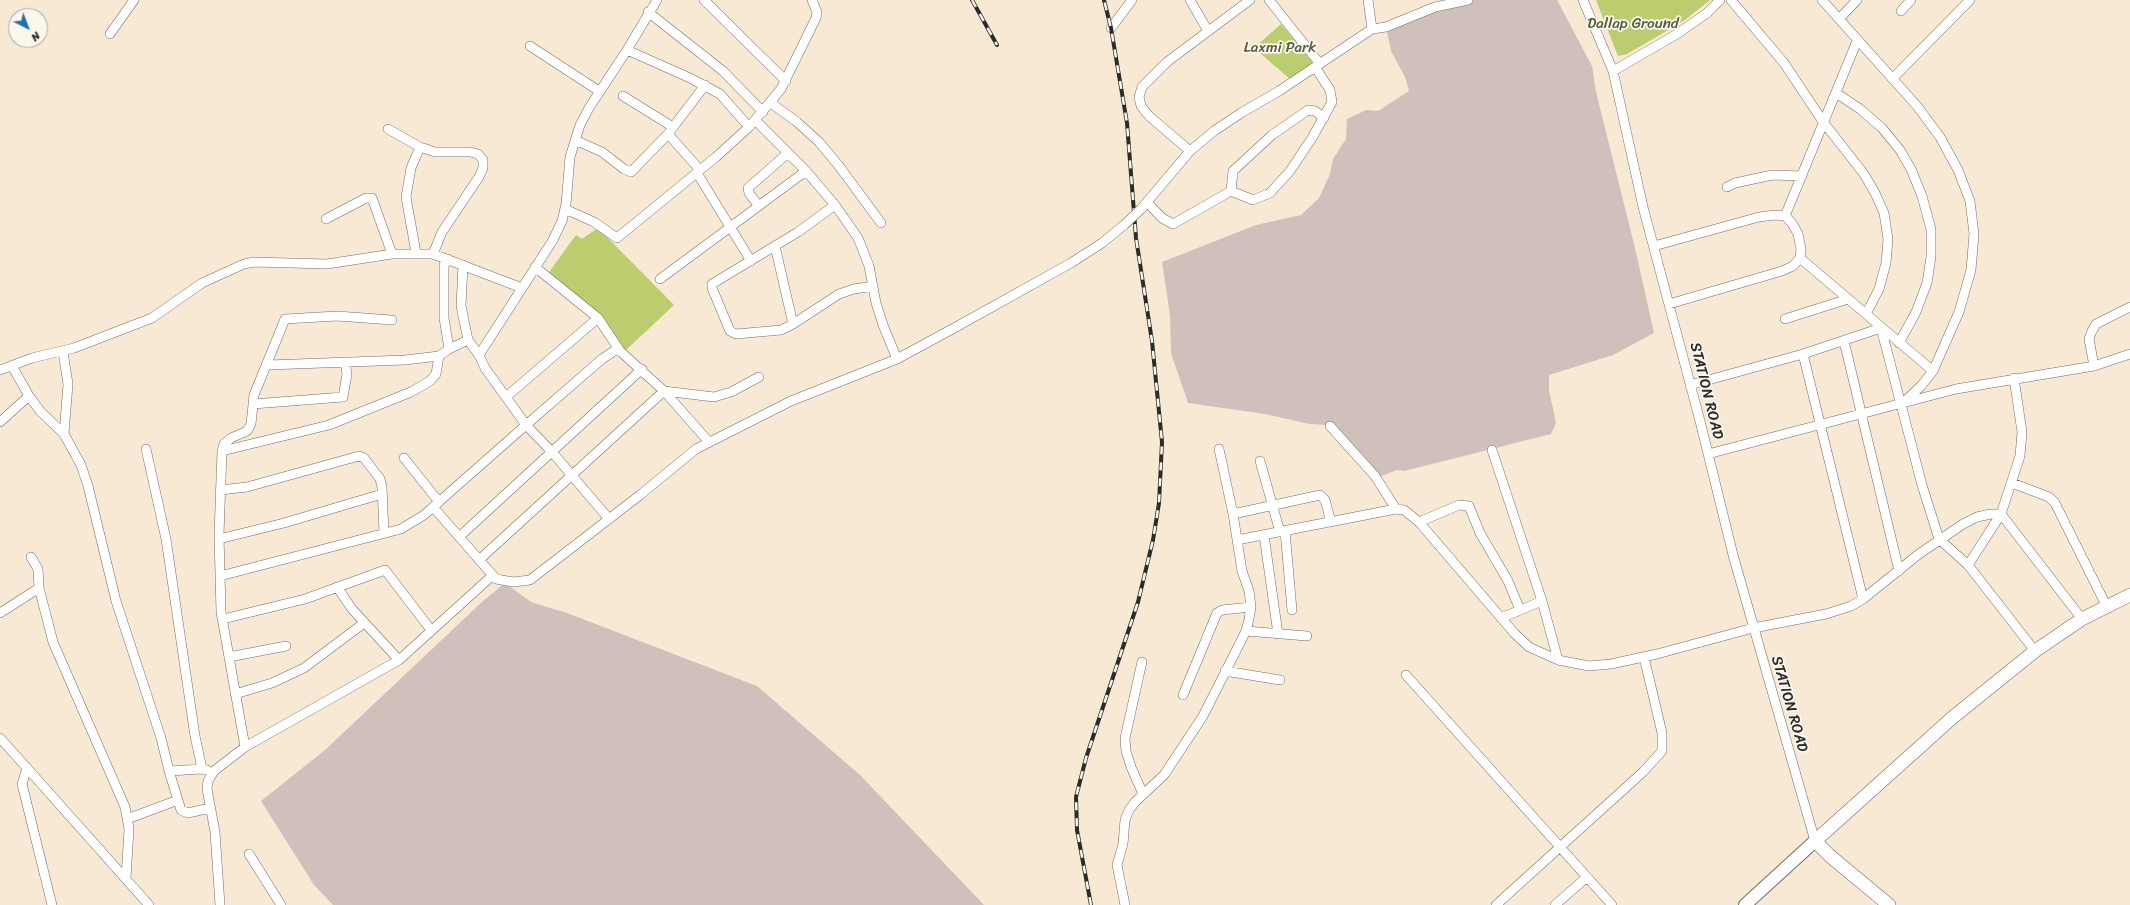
<!DOCTYPE html>
<style>
body{margin:0}
#map{position:relative;width:2130px;height:905px;overflow:hidden;background:#f7e9d3;font-family:Sriracha,sans-serif}
canvas{display:block}
.north{position:absolute;left:8px;top:8px;width:40px;height:40px;box-sizing:border-box;background:#fbf7ec;border:1px solid #a8a59f;border-radius:50%;rotate:138deg;font-size:11px;font-weight:700;line-height:16px;text-align:center;color:#2b2b2b}
.north::after{content:'';display:block;margin:auto;width:14px;height:18px;background:#1f6fb2;clip-path:polygon(50% 0,100% 100%,50% 72%,0 100%)}
</style>
<div id="map">
<canvas width="2130" height="905"></canvas>
<div class="north">N</div>
</div>
<script>
const context = document.querySelector('canvas').getContext('2d');
context.lineJoin = 'round';
function fill(path, color) { context.fillStyle = color; context.fill(path, 'evenodd'); }
const shape = rows => new Path2D(rows.map(r => 'M' + r).join(''));
function trace(path, color, width, dash) { context.strokeStyle = color; context.lineWidth = width; context.lineCap = dash ? 'butt' : 'round'; context.setLineDash(dash || []); context.stroke(path); }
function label(font, color, halo, rows, align = 'center') {
  context.font = font + ' Sriracha,sans-serif'; context.lineWidth = 3.5; context.setLineDash([]); context.textBaseline = 'middle'; context.strokeStyle = halo; context.fillStyle = color; for (const [text, x, y, turn = 0] of rows) {
    context.save(); context.translate(x, y); context.rotate((+turn || 0) * Math.PI / 180); context.textAlign = isNaN(turn) ? turn : align; if (halo) context.strokeText(text, 0, 0); context.fillText(text, 0, 0); context.restore();
  }
}
fill(shape([
 [1468,0,1557,0,1592,66,1596,92,1635,248,1654,333,1613,355,1549,375,1549,390,1556,423,1551,434,1404,471,1397,470,1374,479,1328,425,1309,424,1265,414,1188,403,1171,353,1170,315,1162,262,1256,225,1301,215,1319,198,1330,174,1333,159,1346,139,1347,119,1366,110,1378,111,1409,91,1405,77,1391,51,1386,27],
 [505,583,531,602,567,613,757,686,860,775,984,905,333,905,314,885,261,801,325,750,483,601]
]), '#d0c0bc');
fill(shape([
 [1596,0,1710,0,1685,20,1658,36,1627,54,1618,56],
 [1281,24,1314,64,1291,80,1254,48],
 [598,228,674,305,625,351,547,275,576,235,582,239]
]), '#bccd6f');
const minor = shape([
 [704,0,786,81],
 [1190,0,1208,31],
 [1269,0,1320,64],
 [1368,0,1372,29],
 [1583,0,1613,71],
 [1720,0,1707,13,1677,34,1613,71,1643,207,1700,421,1733,555,1815,841],
 [1731,0,1784,63,1824,123,1864,174,1875,193,1884,213,1888,239,1886,263,1879,289,1866,314],
 [1822,0,1917,106,1940,137,1958,170,1970,201,1974,234,1971,270,1959,312,1933,371,1921,386,1902,404],
 [1901,11,1911,0],
 [648,12,723,71,763,112],
 [1839,19,1857,0],
 [1111,28,1132,0],
 [110,34,134,0],
 [530,46,599,91],
 [627,50,690,78,720,94,749,127],
 [1893,78,1970,0],
 [1836,93,1860,109,1882,128,1900,150,1911,169,1922,196,1931,229,1931,257,1927,283,1916,312,1899,343],
 [623,96,673,127],
 [771,103,797,122,819,142,839,166,881,223],
 [755,120,806,171,835,205,858,238,869,266,876,303,883,325,897,359],
 [388,129,420,147,435,152,470,152,478,154,483,160,483,168,479,177,442,232,433,254],
 [668,134,700,170],
 [575,140,602,152,624,169,631,172,668,134,705,85],
 [1190,151,1149,116,1141,106,1139,97,1142,87,1167,62,1250,0],
 [697,173,751,261],
 [1727,187,1735,183,1772,175,1802,176],
 [1231,191,1233,171,1272,135,1308,110,1315,111,1324,118],
 [1148,203,1162,218,1173,224,1231,191,1253,200,1270,193,1290,171,1312,138,1332,102,1330,90,1315,67],
 [835,205,798,232,712,284,712,288,730,331,736,334,781,330,793,324,839,294,854,289,873,286],
 [759,206,749,193,748,188,788,153],
 [565,209,594,222,617,238,716,157,749,127,781,89,816,18,817,12,812,0],
 [1141,209,1190,151,1214,131,1241,113,1279,91,1372,29,1386,27,1435,7,1468,0],
 [1785,216,1857,41],
 [326,219,366,198,372,198,392,254],
 [775,246,793,324],
 [1654,246,1759,217,1775,215,1785,216,1792,223,1798,234,1801,249,1800,258,1793,266,1782,271,1669,304],
 [416,253,406,197,411,168,420,147],
 [1800,258,1933,371],
 [448,259,444,265,444,318,449,349],
 [463,265,461,306,468,340,479,355,485,368,526,425,552,452,609,519],
 [535,267,598,318,620,351],
 [660,279,806,171],
 [1785,319,1848,299],
 [1844,341,1899,571],
 [63,352,68,384,64,434],
 [1803,354,1863,599],
 [479,355,553,240,562,221,566,204,570,157,580,125,589,108,627,50,657,0],
 [268,365,405,360,439,356],
 [12,366,29,396,40,411,64,434,81,465,88,486,116,601,161,738,169,771,202,769],
 [2094,366,2089,339,2092,331,2096,324,2130,307],
 [0,370,32,358,74,348,152,318,202,283,244,264,254,262,327,264,392,254,433,254,522,288],
 [1690,385,1803,354,1881,328,1922,485,1939,539,1968,565,2035,651],
 [506,397,598,318],
 [253,404,343,397,347,374,345,362],
 [0,422,29,396],
 [1330,426,1375,476,1396,509],
 [146,449,166,539,195,736,202,769,207,770],
 [1492,450,1542,601,1558,660],
 [222,451,329,425,411,392,430,381,436,374,439,356,449,349,468,340],
 [1708,454,1956,389,2094,366,2130,354],
 [404,458,439,502],
 [1260,461,1280,532],
 [2012,483,2049,497,2055,503,2107,607],
 [220,490,247,487,359,456,364,458,380,479,382,487,384,533],
 [433,507,496,579,513,582,530,580,640,495,696,449,791,401,897,359,956,327,1071,263,1102,243,1124,225],
 [1233,514,1320,495,1325,500,1331,522],
 [1419,522,1459,505,1469,506,1480,533,1508,581,1520,610],
 [1285,531,1292,610],
 [1264,535,1278,634],
 [459,537,642,369],
 [219,539,284,523,382,494],
 [1237,540,1396,509,1404,510,1419,522,1515,634,1529,647,1558,660,1589,666,1611,664,1657,654,1753,628,1826,614,1851,606,1863,599,1919,554,1963,524,1977,517,1991,514,2001,514,2082,619],
 [31,557,38,569,39,588,53,642,125,807,129,829,126,878],
 [479,560,664,391,714,397,731,392,759,377],
 [1968,565,2001,514,2020,456,2022,432,2014,378],
 [220,576,401,529,424,515,526,425,602,359,614,351,620,351,664,391,709,442],
 [337,587,352,609,399,660],
 [0,613,39,588],
 [1501,618,1542,601],
 [223,619,305,599,385,570,431,630],
 [1246,631,1307,636],
 [229,657,286,646],
 [1142,662,1125,738,1126,751,1131,767,1143,794],
 [1225,671,1280,680],
 [1406,675,1612,905],
 [235,694,272,683,304,668,364,623],
 [1183,695,1217,613,1222,610,1251,607],
 [0,738,27,768,22,784,52,905],
 [245,747,221,612,219,535,222,451,224,444,231,438,247,431,251,424,254,395,285,319,337,316,392,320],
 [27,768,149,905],
 [169,771,181,810,188,813,210,808],
 [127,819,178,800],
 [249,854,281,905],
 [220,905,215,832,207,789,208,781,214,771,245,747,399,660,493,575],
 [1125,905,1117,865,1123,844,1125,820,1129,810,1135,802,1164,775,1203,716,1246,631,1249,619,1251,607,1249,591,1242,571,1233,514,1219,449],
 [1496,905,1643,772,1662,751,1662,733,1644,657],
 [1555,905,1587,877]
]);
const tertiary = shape([
 [1745,905,1815,841]
]);
const secondary = shape([
 [1889,905,1830,856,1815,841,1952,718,2035,651,2082,619,2130,595]
]);
trace(minor, '#726e66', 10);
trace(tertiary, '#726e66', 14);
trace(secondary, '#726e66', 14);
trace(minor, '#fff', 9);
trace(tertiary, '#fff', 12);
trace(secondary, '#fff', 13);
const rail = shape([
 [972,0,997,45],
 [1091,905,1077,830,1076,797,1086,758,1138,602,1153,540,1159,503,1162,442,1152,341,1136,238,1127,123,1111,28,1104,0]
]);
trace(rail, '#2b2b2b', 4);
trace(rail, '#fbf7ec', 2.5, [8]);
const minorBridge = shape([
 [1124,225,1141,209]
]);
trace(minorBridge, '#726e66', 10, []);
trace(minorBridge, '#fff', 9);
label('15px', '#565c3f', '#fbf7ec', [
 ["Dallap Ground",1633,24],
 ["Laxmi Park",1280,48]
]);
label('15px', '#2b2b2b', '#fbf7ec', [
 ["STATION ROAD",1706,391,76],
 ["STATION ROAD",1789,704,74]
]);
</script>
